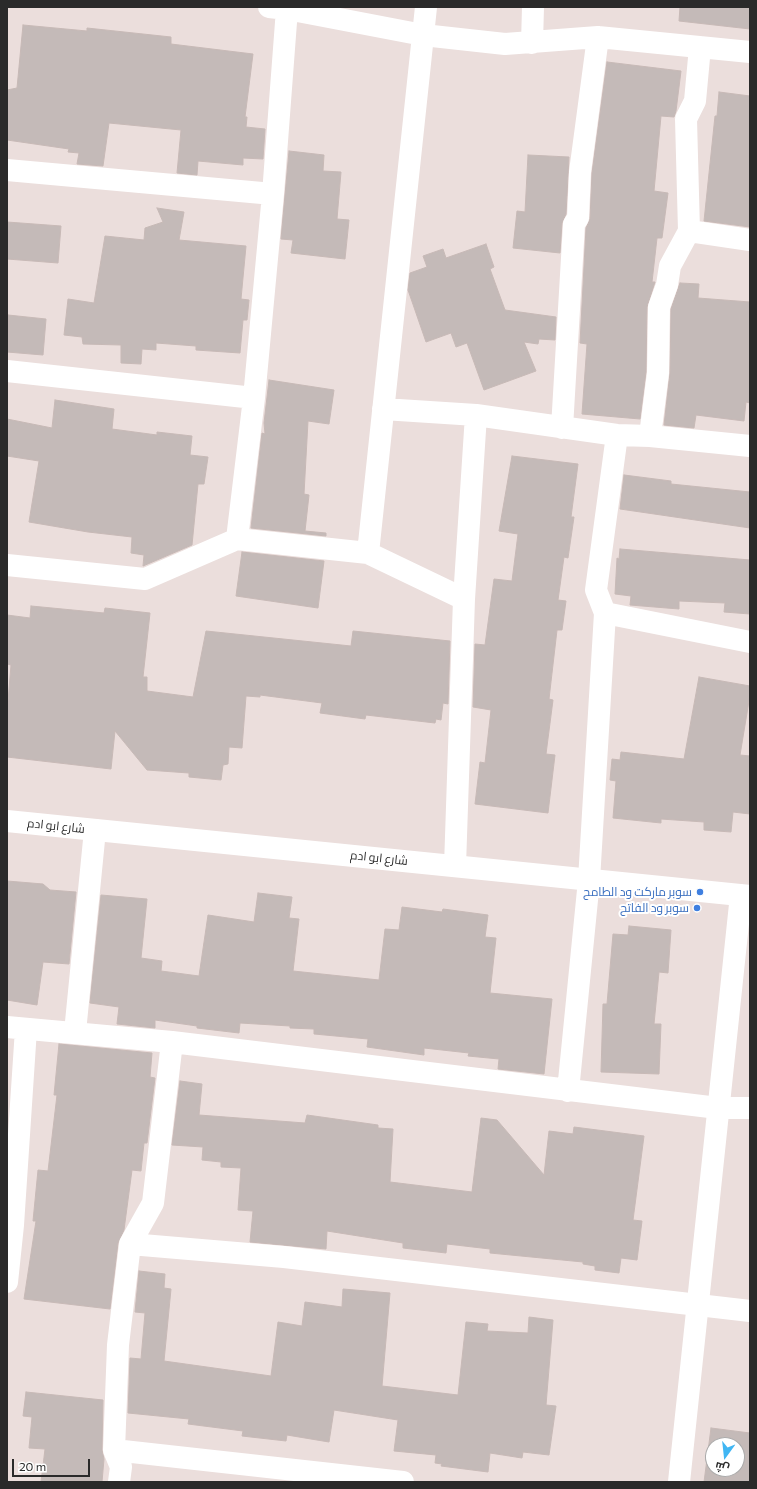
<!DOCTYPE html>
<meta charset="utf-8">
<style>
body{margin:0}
#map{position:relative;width:757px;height:1489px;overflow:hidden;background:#ebdedc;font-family:Commissioner,Cairo,sans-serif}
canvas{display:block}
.frame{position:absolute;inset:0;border:8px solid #2a2a2a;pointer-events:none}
.north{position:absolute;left:705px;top:1437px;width:40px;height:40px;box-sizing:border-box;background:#fff;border:1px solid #aaa;border-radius:50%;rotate:195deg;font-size:11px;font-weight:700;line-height:16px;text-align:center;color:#2a2a2a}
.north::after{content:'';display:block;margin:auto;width:14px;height:18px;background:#41b6f3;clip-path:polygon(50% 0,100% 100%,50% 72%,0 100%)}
.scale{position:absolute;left:12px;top:1459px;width:78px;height:18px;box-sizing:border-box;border:2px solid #2a2a2a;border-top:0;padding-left:5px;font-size:12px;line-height:14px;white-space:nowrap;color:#2a2a2a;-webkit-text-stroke:3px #fff;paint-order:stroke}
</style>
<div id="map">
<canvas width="757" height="1489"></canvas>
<div class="frame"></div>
<div class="north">ش</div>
<div class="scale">20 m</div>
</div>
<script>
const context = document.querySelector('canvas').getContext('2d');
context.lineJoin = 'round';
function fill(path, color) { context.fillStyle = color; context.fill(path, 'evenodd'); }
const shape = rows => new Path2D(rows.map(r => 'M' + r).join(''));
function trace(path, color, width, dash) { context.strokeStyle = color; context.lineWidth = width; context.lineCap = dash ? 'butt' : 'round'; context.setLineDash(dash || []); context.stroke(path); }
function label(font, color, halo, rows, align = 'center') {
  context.font = font + ' Commissioner,Cairo,sans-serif'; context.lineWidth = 4; context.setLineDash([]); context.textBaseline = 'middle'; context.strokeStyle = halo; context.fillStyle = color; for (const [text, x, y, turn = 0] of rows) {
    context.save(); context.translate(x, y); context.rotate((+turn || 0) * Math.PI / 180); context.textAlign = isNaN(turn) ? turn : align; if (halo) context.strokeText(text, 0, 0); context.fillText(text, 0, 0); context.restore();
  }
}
const building = shape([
 [680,7,750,7,750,29,679,21,680,7],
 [23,25,87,31,87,28,171,37,171,44,253,54,245,117,247,117,246,127,265,129,263,159,243,158,243,165,198,161,197,175,177,173,181,130,109,123,103,166,77,164,79,153,68,152,69,149,7,140,7,90,17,88,23,25],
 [607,62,681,71,676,111,674,117,661,116,654,191,668,193,662,238,657,238,652,282,655,282,647,307,646,372,640,419,582,414,587,344,580,343,586,228,590,219,592,173,607,62],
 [719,92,750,96,750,227,704,221,715,116,717,116,719,92],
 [289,151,324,155,323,171,341,172,337,219,349,220,345,259,291,253,293,240,281,239,289,151],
 [528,155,569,157,566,214,562,223,560,253,513,248,517,211,525,212,528,155],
 [157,208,184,212,179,240,246,246,241,299,249,300,247,320,243,320,240,353,196,350,196,346,156,343,156,350,142,349,141,364,121,363,121,345,83,344,82,337,64,335,68,299,94,303,105,236,144,240,145,228,163,222,157,208],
 [7,222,61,226,58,263,7,259,7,222],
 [486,244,494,267,490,269,505,310,556,317,555,340,539,339,538,344,524,342,536,371,484,390,467,343,456,347,451,333,426,342,408,290,410,273,427,267,423,256,443,249,446,258,486,244],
 [680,283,699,284,698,298,750,302,750,403,746,402,744,421,696,415,694,428,664,425,670,373,671,309,680,283],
 [8,315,46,319,43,355,7,352,8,315],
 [269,380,334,390,329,424,308,421,304,494,309,495,305,531,326,533,326,536,251,528,262,433,265,434,264,423,269,380],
 [55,400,114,409,112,429,157,435,157,432,192,436,190,455,208,457,204,484,198,484,192,545,143,566,144,555,131,553,132,537,88,532,29,522,39,461,7,456,7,419,52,428,55,400],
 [512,456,578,464,571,517,574,517,568,558,564,557,558,600,566,601,562,630,557,630,549,699,553,700,546,754,555,755,548,813,475,804,480,762,485,763,491,710,473,707,475,644,485,645,494,579,512,581,518,534,499,531,512,456],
 [624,475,671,481,671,484,750,492,750,528,620,509,624,475],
 [620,549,750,560,750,614,724,612,725,603,679,601,679,609,630,605,631,596,615,594,617,558,619,559,620,549],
 [242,552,324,561,318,608,236,596,242,552],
 [31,606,104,613,105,608,150,613,143,677,147,677,147,691,193,697,206,631,351,646,353,631,450,641,448,704,443,703,441,720,436,719,435,723,366,715,365,719,320,713,322,703,260,695,260,697,246,696,242,748,229,747,228,764,223,765,221,780,189,777,189,773,147,770,115,731,111,769,7,757,7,713,11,665,7,664,7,615,30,618,31,606],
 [699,677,750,686,750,695,740,755,750,756,750,814,733,812,731,832,704,830,704,822,661,819,661,823,613,818,616,781,610,780,612,759,620,760,621,752,684,759,699,677],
 [7,881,43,884,50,890,76,892,69,964,43,962,37,1005,7,1000,7,881],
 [258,893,292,897,289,918,299,919,293,971,379,980,385,929,399,930,402,907,442,912,443,909,488,915,485,937,496,938,490,993,552,999,544,1074,498,1069,499,1059,468,1056,469,1053,424,1048,424,1055,367,1047,368,1039,314,1034,314,1029,290,1028,290,1026,240,1023,239,1033,197,1028,197,1026,155,1020,155,1028,117,1024,119,1007,90,1003,101,895,147,899,141,958,162,961,161,971,199,976,208,915,254,922,258,893],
 [629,926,671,930,668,973,659,972,654,1024,661,1024,659,1074,601,1072,603,1004,607,1004,613,934,628,935,629,926],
 [59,1044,152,1053,150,1077,155,1078,147,1143,144,1143,141,1171,132,1170,124,1230,118,1243,110,1309,24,1299,36,1221,33,1221,38,1170,48,1171,57,1095,54,1095,59,1044],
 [180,1081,202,1084,199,1115,305,1123,307,1115,378,1125,378,1128,393,1129,390,1182,472,1192,481,1118,497,1120,544,1175,549,1131,573,1134,574,1127,644,1136,633,1220,642,1221,637,1260,621,1258,619,1273,595,1270,595,1266,583,1264,583,1262,490,1253,490,1249,447,1244,446,1253,403,1248,403,1243,327,1231,326,1249,250,1242,253,1211,238,1210,241,1168,221,1167,221,1162,202,1160,203,1147,172,1145,180,1081],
 [139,1271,165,1274,164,1288,171,1289,164,1361,271,1376,278,1322,302,1326,305,1302,342,1307,343,1289,390,1293,382,1386,458,1395,466,1322,488,1324,487,1331,528,1333,529,1317,553,1320,546,1405,556,1406,549,1455,523,1452,522,1458,490,1453,488,1472,441,1466,442,1464,435,1463,436,1455,394,1451,398,1420,334,1410,329,1442,287,1435,286,1441,242,1436,243,1431,188,1424,189,1419,128,1413,130,1358,141,1359,145,1313,135,1312,139,1271],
 [26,1392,103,1400,102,1450,104,1459,102,1482,41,1482,45,1449,29,1448,32,1417,23,1416,26,1392],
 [711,1428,750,1433,750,1482,704,1482,711,1428],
 [713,1445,737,1445,737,1469,713,1469,713,1445]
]);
fill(building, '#c4bab8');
trace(building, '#c7b9b6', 1);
trace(shape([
 [269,7,287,9,423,35,505,44,598,37,750,52],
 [532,43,533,7],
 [700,47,695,101,686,119,689,231,750,240],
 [7,170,273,194],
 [7,371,254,398],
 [383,409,476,415,617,435,650,436,750,446],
 [562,428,574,224,578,218,580,172,598,37],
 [617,435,596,590,605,613,750,642],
 [650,436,658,373,659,307,667,285,670,266,689,231],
 [237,539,254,398,273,194,287,9],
 [368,553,426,7],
 [7,565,145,579,237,539,368,553,464,599],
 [455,866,464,599,476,415],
 [7,1027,172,1042,718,1108,750,1108],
 [75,1032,95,830],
 [568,1091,589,880,605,613],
 [130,1244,284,1257,750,1311],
 [7,1282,13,1225,26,1029],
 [114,1450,403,1482],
 [119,1482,121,1467,114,1450,118,1345,130,1244,153,1203,172,1042]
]), '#fff', 22);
trace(shape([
 [7,821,750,896],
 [679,1482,741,895]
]), '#fff', 22);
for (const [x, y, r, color] of [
 [700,892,4,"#3f7fe0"],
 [697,908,4,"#3f7fe0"]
]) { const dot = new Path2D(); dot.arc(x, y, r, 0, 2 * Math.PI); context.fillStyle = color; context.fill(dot); trace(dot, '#fff', 1.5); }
label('12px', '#2a2a2a', '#fff', [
 ["شارع ابو ادم",56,826,6],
 ["شارع ابو ادم",379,858,6]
]);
label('12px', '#366cbe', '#fff', [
 ["سوبر ماركت ود الطامح",692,892],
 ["سوبر ود الفاتح",689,908]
], 'right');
</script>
